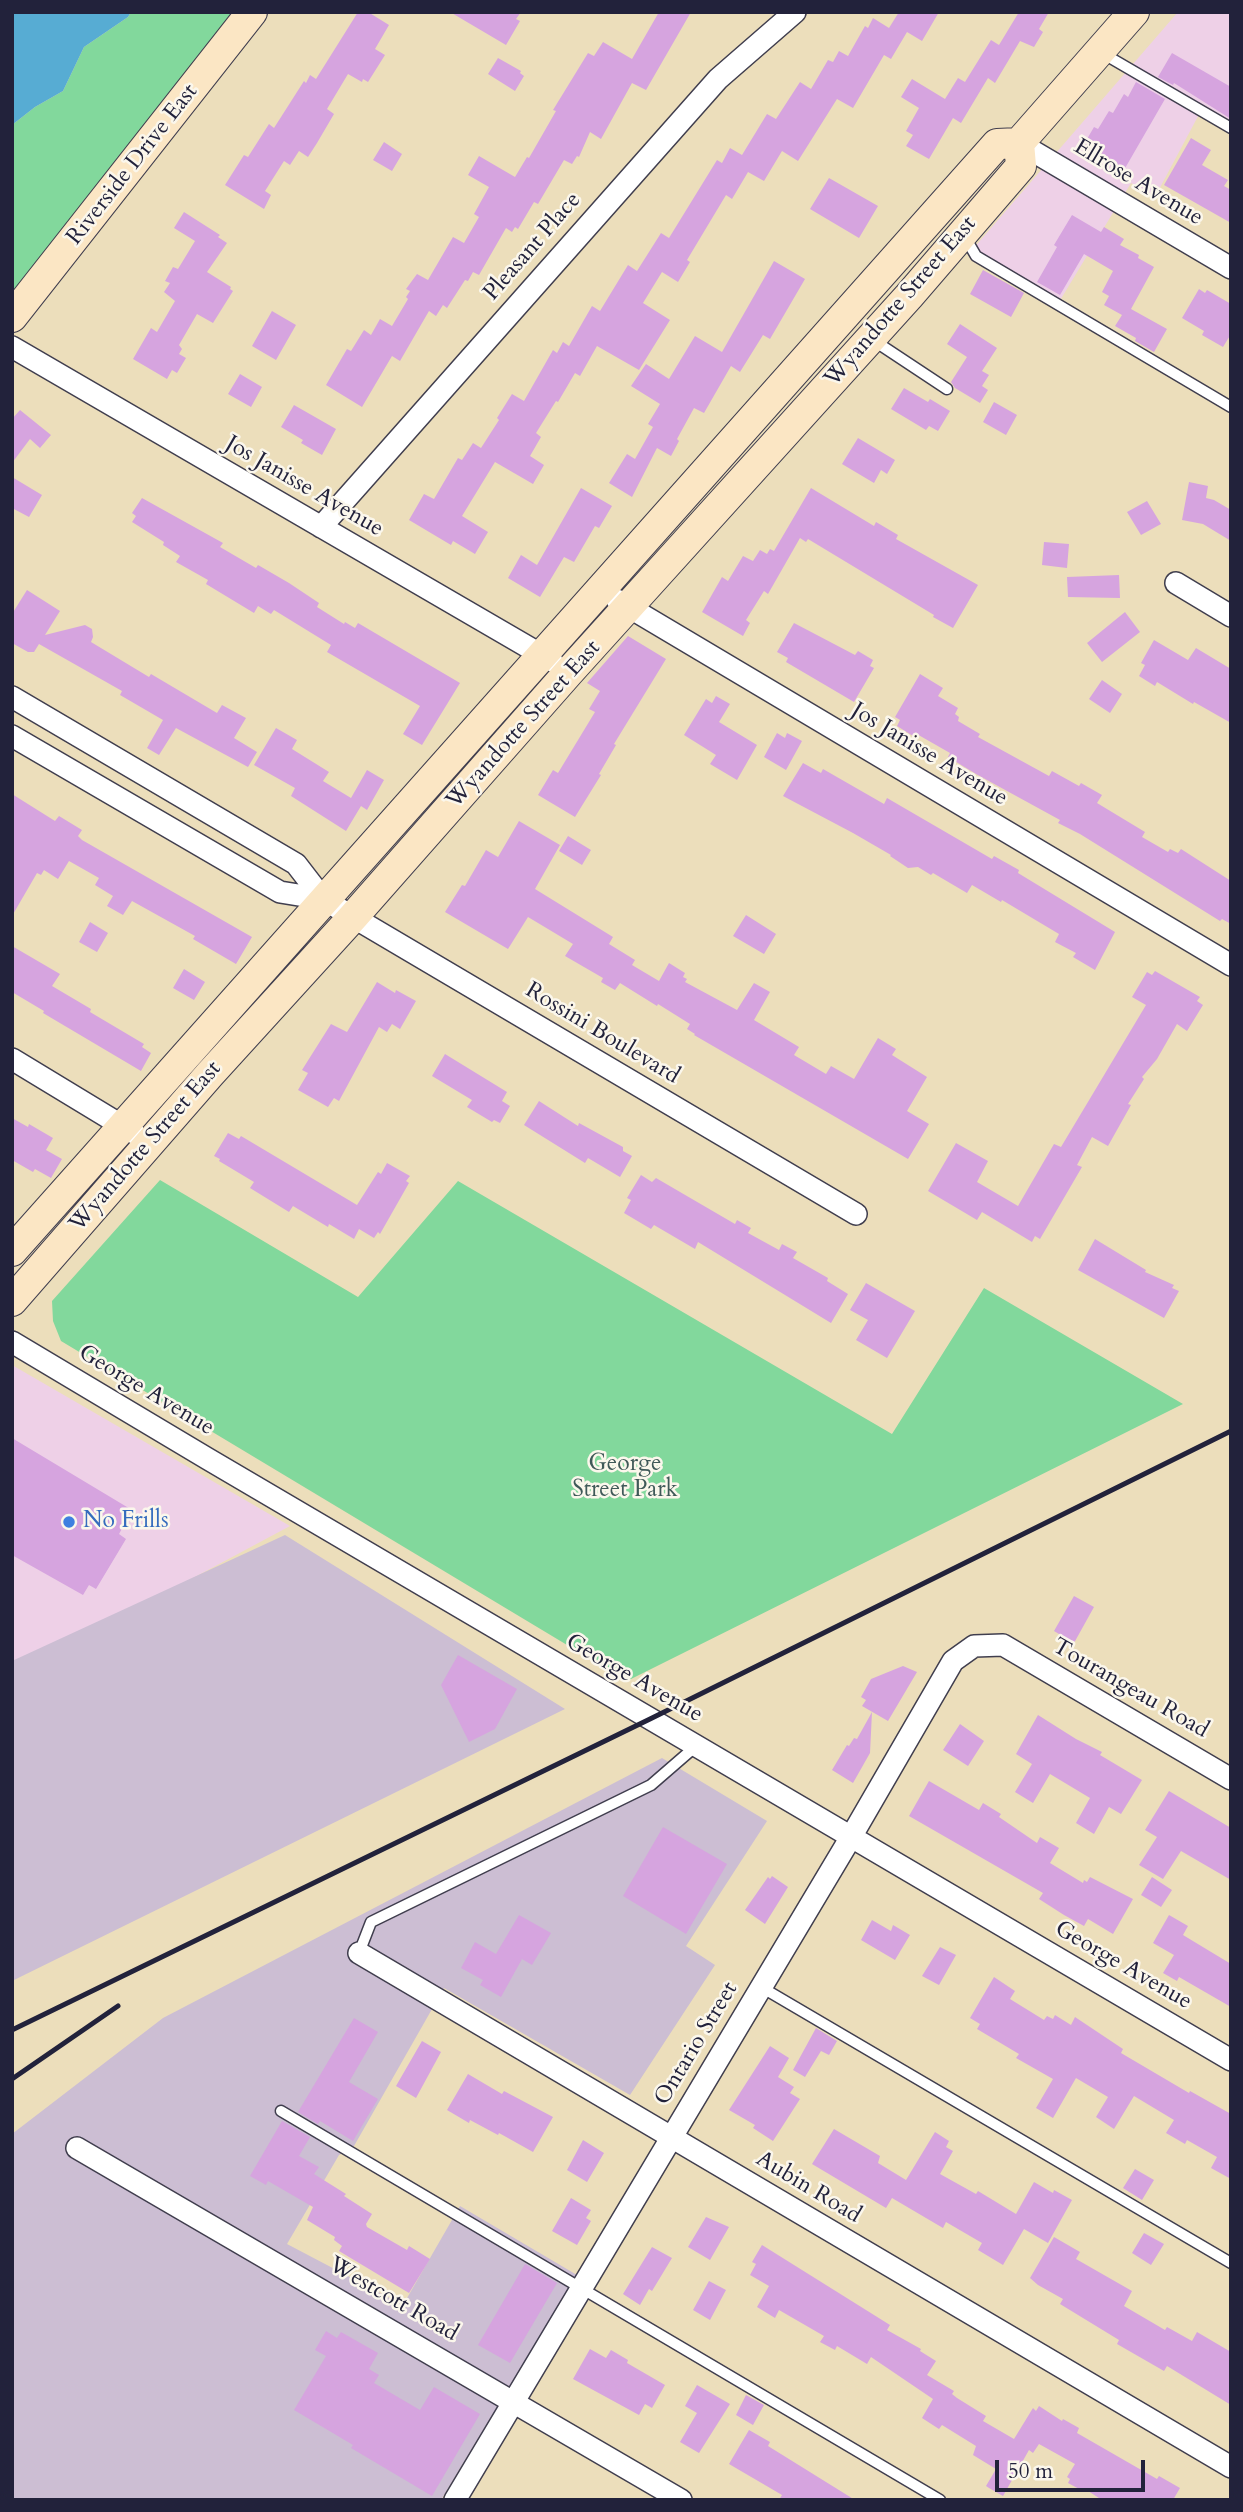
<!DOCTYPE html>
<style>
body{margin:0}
#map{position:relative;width:1243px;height:2512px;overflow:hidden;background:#ecdebb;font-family:Cardo,serif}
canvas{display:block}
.frame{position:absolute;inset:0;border:14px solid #22223b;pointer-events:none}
.scale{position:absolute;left:995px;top:2460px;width:150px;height:32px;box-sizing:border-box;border:4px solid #22223b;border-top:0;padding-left:9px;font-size:21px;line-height:24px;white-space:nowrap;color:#22223b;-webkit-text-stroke:5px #fbf7ec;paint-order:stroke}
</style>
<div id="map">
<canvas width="1243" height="2512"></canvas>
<div class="frame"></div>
<div class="scale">50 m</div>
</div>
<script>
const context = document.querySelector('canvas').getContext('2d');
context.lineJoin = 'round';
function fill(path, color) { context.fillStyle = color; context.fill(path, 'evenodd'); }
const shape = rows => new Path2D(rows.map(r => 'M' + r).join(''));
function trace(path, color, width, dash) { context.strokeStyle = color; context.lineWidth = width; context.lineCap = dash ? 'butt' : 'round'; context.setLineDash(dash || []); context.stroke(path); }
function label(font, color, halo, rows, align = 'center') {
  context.font = font + ' Cardo,serif'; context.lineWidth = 5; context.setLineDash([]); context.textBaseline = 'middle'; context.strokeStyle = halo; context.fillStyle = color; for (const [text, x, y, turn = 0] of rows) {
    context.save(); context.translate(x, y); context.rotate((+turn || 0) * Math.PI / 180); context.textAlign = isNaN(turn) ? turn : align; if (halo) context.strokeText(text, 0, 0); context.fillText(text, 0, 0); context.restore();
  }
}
fill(shape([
 [1178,12,1231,12,1231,122,1204,105,1155,197,1131,183,1059,302,972,250],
 [12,1365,290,1526,12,1675]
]), '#eed0e7');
fill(shape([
 [285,1535,565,1709,12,1981,12,1661],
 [662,1758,767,1821,686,1946,715,1965,630,2095,444,1988,354,2146,339,2155,287,2244,403,2305,460,2206,577,2275,441,2500,12,2500,12,2134,163,2018]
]), '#ccbed3');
fill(shape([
 [131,12,235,12,12,300,12,125,35,107,63,91,84,47,128,17],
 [160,1180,358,1297,458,1181,892,1434,984,1288,1183,1404,627,1681,61,1341,53,1321,52,1301]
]), '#82d89c');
fill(shape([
 [12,12,131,12,128,17,84,47,63,91,35,107,12,125]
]), '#57acd3');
fill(shape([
 [358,12,368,12,389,25,375,49,385,55,368,82,363,79,362,82,348,74,327,109,334,114,317,143,308,157,299,151,290,165,284,161,265,191,271,195,264,209,225,185,244,155,248,157,269,124,274,128,304,81,306,83,310,75,316,79],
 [450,12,521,12,516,19,520,21,506,45],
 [659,12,691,12,646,90,632,83,601,139,590,132,579,157,577,156,572,164,564,160,538,204,534,202,518,229,515,227,512,232,506,228,479,275,473,272,468,281,465,280,447,308,443,305,436,316,429,311,400,361,392,356,362,407,326,385,347,349,351,351,364,330,371,335,380,319,392,326,408,299,406,297,410,291,406,289,417,274,428,280,453,237,464,243,479,217,474,214,489,187,468,175,479,156,515,177,527,157,529,158,556,111,553,110,588,53,594,56,603,42,632,59],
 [899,12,939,12,922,41,907,32,891,59,884,55,853,108,837,99,798,161,782,151,764,181,748,172,732,199,726,195,687,260,690,262,678,282,662,272,643,303,670,320,639,370,597,346,580,376,575,373,558,402,556,401,536,433,541,437,530,456,544,465,533,484,495,462,462,516,488,532,475,554,453,541,451,545,409,520,424,494,434,499,458,458,462,460,473,443,481,448,499,420,497,418,512,394,524,401,553,350,557,353,563,342,569,346,592,306,600,311,628,265,637,271,661,233,669,238,717,160,722,163,730,148,742,155,767,114,776,119,800,82,811,89,828,60,833,62,839,51,848,56,865,26,868,28,873,18,889,28],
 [1019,12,1049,12,1039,29,1043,32,1034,47,1020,41,995,83,988,78,961,123,953,118,929,159,906,146,913,135,906,131,919,108,901,97,912,79,945,99,958,78,965,82,991,40,999,45],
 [1172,53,1231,87,1231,119,1174,83,1173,85,1158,77],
 [498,58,521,71,520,73,524,76,515,91,488,74],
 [1136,82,1165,99,1124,170,1083,146,1094,127,1098,129,1109,111,1113,113,1124,94,1128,97],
 [1191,138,1211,150,1202,165,1228,180,1224,186,1231,190,1231,223,1164,185],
 [384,142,402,154,392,171,373,160],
 [829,178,878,206,859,238,810,209],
 [184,212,220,235,218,237,227,243,207,272,231,287,230,289,233,291,213,323,197,314,179,345,182,349,179,354,186,358,177,373,172,370,167,379,133,359,151,328,157,332,175,301,164,292,170,283,165,281,173,267,178,269,195,241,174,228],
 [1072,215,1101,232,1104,227,1124,239,1120,245,1139,255,1138,258,1154,267,1131,309,1167,329,1154,352,1135,341,1136,338,1115,326,1122,315,1104,305,1109,296,1102,292,1113,271,1084,254,1060,295,1037,282,1057,247,1054,245],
 [774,261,805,279,770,339,763,335,740,372,731,366,704,413,694,408,677,439,679,441,671,456,657,448,632,497,609,483,627,454,635,459,653,427,648,424,660,404,631,386,646,364,669,379,695,336,722,352],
 [983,270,1024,293,1011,317,970,294],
 [1199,289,1205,293,1207,290,1231,304,1231,334,1223,347,1202,335,1204,331,1182,318],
 [272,311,296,325,276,360,252,346],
 [960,324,997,348,982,371,989,375,982,386,988,390,980,403,955,388,951,382,967,357,947,344],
 [240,374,262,387,251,407,228,394],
 [904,388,928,402,930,399,950,411,938,431,929,426,926,430,891,409],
 [994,402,1017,415,1006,435,983,422],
 [294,405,336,429,322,455,301,443,303,440,281,427],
 [20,410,51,435,40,448,30,439,12,463,12,419],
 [858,438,895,460,887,474,881,470,874,483,842,464],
 [12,477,42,495,29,517,12,508],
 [1189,482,1208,486,1206,498,1214,500,1231,510,1231,541,1203,524,1182,520],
 [581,488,612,506,599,528,595,526,574,562,564,557,540,597,508,578,521,555,537,565],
 [811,488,874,526,876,522,898,535,896,539,978,585,953,628,933,617,934,615,808,539,806,542,800,538,768,594,764,591,746,620,750,623,743,636,702,612,722,577,728,581,743,556,753,561,760,550,767,554,770,549,774,551],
 [142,498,223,543,220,547,256,568,258,565,289,583,319,603,317,607,344,624,345,622,355,628,358,623,460,683,422,745,403,734,420,706,327,652,331,645,274,610,271,614,258,606,254,613,206,584,208,580,176,562,180,556,163,545,164,542,132,522,136,516,132,513],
 [1147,501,1161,524,1141,535,1127,512],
 [1044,542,1069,544,1067,568,1042,565],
 [1119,575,1120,598,1068,597,1067,577],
 [27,590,60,611,45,635,85,625,92,629,93,637,91,642,149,677,151,674,217,713,222,705,246,718,234,738,257,752,248,767,176,728,159,755,147,748,163,720,120,695,122,691,39,644,34,652,28,652,12,643,12,614],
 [1125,612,1140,632,1102,662,1087,643],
 [794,623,855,655,858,651,873,660,870,666,874,668,854,702,786,662,788,658,777,652],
 [628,636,666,659,614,744,616,745,599,774,601,775,575,817,538,795,553,770,558,773,595,712,589,709,600,691,587,683],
 [1154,640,1188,660,1196,648,1231,669,1231,723,1194,702,1193,704,1157,682,1155,686,1139,676,1145,665,1141,663],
 [920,674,943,688,938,696,958,708,955,714,959,717,958,721,980,734,978,737,1049,776,1052,771,1079,786,1081,783,1102,795,1097,803,1145,832,1142,837,1168,852,1170,849,1178,853,1181,849,1231,881,1231,924,1222,919,1220,921,1080,834,1058,823,1060,820,976,774,948,757,950,753,915,733,913,736,897,726,900,720,895,717],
 [1102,680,1122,694,1110,713,1089,699],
 [716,696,730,704,719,722,757,745,737,780,710,764,716,755,684,735,706,699,712,703],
 [276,728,297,740,292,749,329,772,323,781,351,798,367,770,384,780,367,810,361,806,346,831,291,796,295,788,254,765],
 [777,733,785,738,787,733,802,741,786,770,764,757],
 [803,763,821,773,823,769,884,804,887,798,992,859,994,856,1019,870,1018,873,1115,932,1095,970,1073,957,1076,953,1055,942,1059,934,1002,900,1001,902,972,885,967,893,933,873,931,875,918,867,908,868,890,856,891,855,853,833,783,796],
 [12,794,55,821,59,816,82,830,78,836,82,840,252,937,236,964,193,939,195,936,132,901,123,915,107,906,113,896,95,885,99,878,69,861,58,879,44,870,41,875,37,873,12,916],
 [519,821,560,845,535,889,613,937,609,944,635,960,632,965,659,981,669,963,685,973,683,977,687,979,685,982,737,1010,754,983,770,992,754,1020,799,1047,794,1055,826,1074,831,1066,854,1079,878,1038,896,1049,892,1055,927,1077,907,1111,929,1124,908,1159,694,1035,695,1034,687,1029,690,1024,658,1004,657,1006,620,983,615,990,601,982,603,978,565,956,573,944,528,917,508,949,445,912,462,885,465,886,486,850,498,857],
 [568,836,591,850,582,865,559,851],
 [746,915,776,934,764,954,733,936],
 [90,922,108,933,97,952,79,942],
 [12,946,60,974,52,986,91,1009,90,1012,144,1044,142,1047,151,1053,141,1071,43,1013,44,1011,12,992],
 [184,969,205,982,194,1000,173,988],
 [1155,971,1200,997,1197,1001,1203,1005,1187,1031,1177,1024,1157,1059,1142,1077,1144,1079,1128,1104,1131,1105,1108,1146,1092,1137,1077,1165,1082,1167,1040,1239,1035,1236,1032,1242,982,1212,977,1220,928,1191,956,1143,988,1161,977,1182,1018,1206,1054,1144,1061,1147,1146,1005,1132,997,1147,972,1152,975],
 [377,982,395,993,396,990,416,1001,400,1029,392,1024,387,1032,379,1027,339,1101,334,1098,328,1107,298,1090,308,1073,302,1070,331,1024,347,1032],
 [445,1054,507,1092,502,1101,510,1106,500,1123,494,1120,492,1122,467,1107,472,1100,432,1076],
 [539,1101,578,1126,579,1123,623,1147,623,1151,632,1156,620,1177,588,1158,585,1163,524,1125],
 [12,1118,28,1127,29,1124,53,1138,46,1150,62,1159,51,1178,35,1169,33,1172,12,1160],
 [228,1133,239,1139,241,1136,357,1205,378,1172,381,1174,387,1163,410,1176,406,1181,409,1183,380,1234,378,1232,374,1238,359,1229,354,1239,329,1224,328,1227,293,1206,289,1212,250,1188,254,1182,219,1161,220,1159,214,1156],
 [641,1175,652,1182,656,1178,735,1224,737,1220,751,1228,748,1233,779,1250,782,1244,797,1252,793,1258,828,1278,827,1281,848,1294,831,1323,698,1242,695,1249,654,1225,651,1229,624,1213,631,1200,627,1198],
 [1095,1239,1146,1270,1145,1272,1174,1285,1172,1288,1179,1291,1164,1318,1078,1270],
 [866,1283,915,1311,887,1358,856,1340,868,1320,850,1310],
 [12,1438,132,1510,119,1534,126,1539,96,1589,89,1585,83,1595,12,1555],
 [1074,1596,1094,1607,1074,1643,1054,1631],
 [458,1655,517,1689,495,1729,469,1742,441,1685],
 [903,1666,917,1672,888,1721,862,1706,866,1700,861,1697,871,1679],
 [872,1712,870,1753,853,1783,832,1770,847,1745,849,1746,854,1738,857,1739],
 [1038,1715,1076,1739,1102,1752,1100,1755,1142,1780,1121,1814,1109,1807,1094,1834,1076,1823,1090,1798,1050,1774,1033,1803,1015,1792,1032,1764,1016,1754],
 [960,1724,984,1741,968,1766,943,1750],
 [929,1781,979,1810,983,1803,1001,1814,999,1817,1037,1843,1040,1837,1059,1848,1050,1863,1083,1883,1084,1880,1087,1882,1090,1877,1133,1899,1113,1934,1088,1919,1084,1926,1064,1915,1039,1899,1043,1893,909,1816],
 [1169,1791,1231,1828,1231,1880,1181,1851,1163,1879,1139,1865,1157,1837,1145,1830],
 [663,1827,727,1864,686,1934,623,1896],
 [772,1876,788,1887,765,1924,745,1910,768,1877,770,1879],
 [1152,1877,1172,1890,1161,1907,1141,1895],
 [519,1915,551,1933,532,1965,522,1959,501,1997,480,1985,483,1980,461,1968,475,1942,496,1954],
 [1169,1915,1188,1926,1183,1935,1231,1964,1231,2007,1179,1977,1177,1981,1163,1973,1174,1955,1153,1943],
 [872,1920,891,1931,893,1925,910,1935,895,1960,861,1940],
 [940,1947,956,1955,939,1985,922,1976],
 [994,1977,1015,1991,1010,1999,1044,2020,1047,2016,1053,2019,1055,2015,1071,2025,1075,2017,1123,2049,1121,2053,1189,2093,1190,2091,1231,2114,1231,2179,1211,2168,1217,2157,1187,2140,1185,2144,1166,2133,1174,2120,1134,2096,1114,2129,1096,2117,1108,2097,1076,2078,1053,2118,1036,2108,1053,2079,1016,2058,1019,2054,977,2029,980,2024,970,2018],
 [354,2018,378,2032,349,2082,378,2099,353,2141,320,2121,318,2124,298,2112],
 [816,2028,837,2041,829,2055,821,2051,805,2077,793,2070],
 [422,2041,441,2052,416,2098,396,2086],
 [770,2046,789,2058,778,2077,794,2087,790,2093,800,2099,773,2141,753,2128,755,2125,729,2110],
 [468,2074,502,2094,504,2091,553,2117,533,2152,499,2133,498,2135,470,2120,469,2123,447,2110],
 [282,2121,310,2137,299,2156,319,2167,314,2174,346,2194,344,2196,372,2214,366,2224,367,2227,407,2250,409,2246,430,2259,409,2293,339,2251,342,2246,334,2240,335,2237,307,2220,313,2207,268,2181,266,2185,250,2176],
 [834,2129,880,2156,878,2163,906,2180,935,2132,949,2141,946,2147,953,2151,940,2174,976,2194,978,2191,1016,2214,1034,2182,1053,2193,1054,2190,1072,2200,1048,2243,1024,2229,1003,2265,978,2250,982,2243,946,2222,943,2228,892,2198,886,2208,812,2164],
 [583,2140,604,2153,587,2182,567,2170],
 [1135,2169,1154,2180,1142,2200,1123,2188],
 [571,2198,591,2210,586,2218,591,2221,577,2245,552,2231],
 [706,2217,729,2227,710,2260,688,2247],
 [1144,2233,1164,2244,1151,2265,1132,2253],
 [1054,2237,1080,2252,1076,2259,1132,2291,1124,2306,1165,2330,1167,2327,1192,2341,1197,2332,1231,2352,1231,2405,1167,2366,1164,2371,1117,2344,1119,2340,1060,2304,1063,2299,1038,2285,1030,2278],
 [762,2245,890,2325,887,2330,921,2349,920,2351,936,2361,927,2375,954,2391,952,2394,957,2398,986,2416,983,2421,1014,2439,1033,2408,1036,2411,1039,2406,1062,2421,1063,2419,1079,2428,1077,2433,1157,2479,1159,2476,1180,2488,1173,2500,1102,2500,1085,2489,1083,2491,1068,2483,1070,2479,1067,2477,1075,2464,1039,2444,1033,2453,1029,2450,1003,2496,989,2488,986,2486,996,2469,973,2455,976,2446,942,2425,939,2429,922,2418,933,2399,871,2357,867,2364,837,2346,835,2350,820,2342,824,2336,779,2310,775,2318,757,2307,769,2286,750,2275,756,2264,752,2262],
 [652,2247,672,2258,652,2291,649,2289,640,2305,623,2294],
 [525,2264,557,2283,510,2363,478,2345],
 [709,2281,726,2290,710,2320,693,2310],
 [326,2331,337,2338,341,2332,378,2353,369,2369,379,2375,374,2383,420,2410,434,2387,480,2414,432,2496,351,2448,353,2445,294,2410,326,2356,315,2350],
 [590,2349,606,2358,611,2350,628,2360,627,2363,665,2385,652,2408,645,2404,639,2415,573,2379],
 [697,2385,730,2404,699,2453,680,2442,697,2413,685,2406],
 [746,2395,764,2405,753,2425,736,2415],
 [749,2430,770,2442,768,2446,855,2500,779,2500,782,2495,729,2464]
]), '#d6a4df');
const lane = shape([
 [1102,53,1231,128],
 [965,237,976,256,1231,407],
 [873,340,947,389],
 [359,1953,371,1922,651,1785,696,1746],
 [761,1987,1231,2263],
 [281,2111,940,2500]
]);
const street = shape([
 [1019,143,1231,268],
 [12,347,552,661],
 [321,527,718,79,795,12],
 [1176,583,1231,616],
 [617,600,1231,965],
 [12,697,296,864,323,899,353,917,856,1214],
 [12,736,280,892,323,899],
 [12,1059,134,1133],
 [12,1342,208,1459,1231,2060],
 [359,1953,1231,2467],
 [77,2148,681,2500],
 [455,2500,851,1837,953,1661,974,1646,1003,1645,1231,1779]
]);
const secondary = shape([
 [12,317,252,12],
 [12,1251,997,144,1019,143],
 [12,1301,210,1074,353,917,569,672,909,296,1021,166,1019,143,1134,12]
]);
trace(lane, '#403e4e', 13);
trace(street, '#403e4e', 24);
trace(secondary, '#403e4e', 32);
trace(lane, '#fff', 10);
trace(street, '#fff', 21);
trace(secondary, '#fbe6c4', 30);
trace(shape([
 [12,2030,650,1719,1231,1431],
 [12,2079,118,2006]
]), '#22223b', 5);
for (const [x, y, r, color] of [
 [69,1522,7,"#3f7fe0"]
]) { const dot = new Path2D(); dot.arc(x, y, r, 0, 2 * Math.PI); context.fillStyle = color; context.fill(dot); trace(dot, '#fbf7ec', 2.5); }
label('23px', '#22223b', '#fbf7ec', [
 ["Riverside Drive East",133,165,-52],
 ["Ellrose Avenue",1138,183,31],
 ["Pleasant Place",533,247,-49],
 ["Wyandotte Street East",901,302,-49],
 ["Jos Janisse Avenue",304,487,30],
 ["Wyandotte Street East",524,725,-48],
 ["Jos Janisse Avenue",929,755,31],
 ["Rossini Boulevard",602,1034,31],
 ["Wyandotte Street East",146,1147,-49],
 ["George Avenue",146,1391,31],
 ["George Avenue",634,1679,30],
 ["Tourangeau Road",1130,1689,30],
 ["George Avenue",1123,1966,30],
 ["Ontario Street",697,2044,-59],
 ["Aubin Road",808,2188,31],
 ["Westcott Road",393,2300,30]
]);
label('23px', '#3f5958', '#fbf7ec', [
 ["George",625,1465],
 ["Street Park",625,1491]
]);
label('23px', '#366cbe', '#fbf7ec', [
 ["No Frills",83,1522]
], 'left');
</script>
